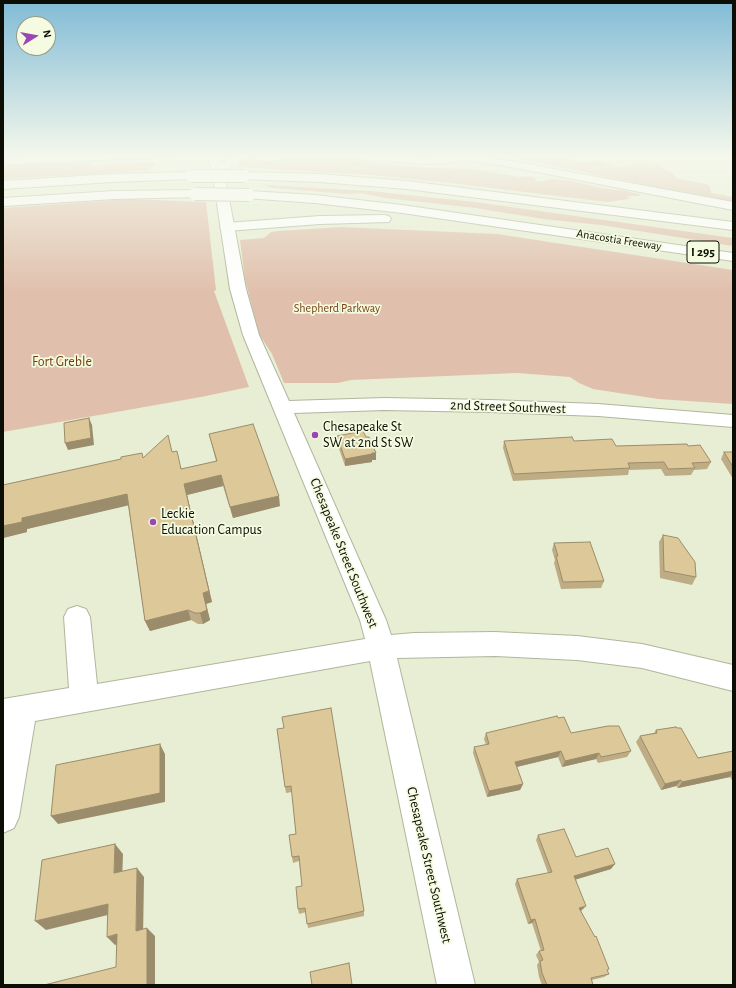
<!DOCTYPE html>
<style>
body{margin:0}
#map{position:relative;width:736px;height:988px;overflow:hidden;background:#e7eed3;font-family:"Alegreya Sans",sans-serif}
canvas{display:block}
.frame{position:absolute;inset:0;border:4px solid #0c0e05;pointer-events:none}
.north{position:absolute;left:16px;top:16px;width:40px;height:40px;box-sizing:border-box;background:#f4fbe0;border:1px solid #979c88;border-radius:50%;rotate:79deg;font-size:11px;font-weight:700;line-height:16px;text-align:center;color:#0c0e05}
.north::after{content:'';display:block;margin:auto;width:14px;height:18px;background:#9b46b3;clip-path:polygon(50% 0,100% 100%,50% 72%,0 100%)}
</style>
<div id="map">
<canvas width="736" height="988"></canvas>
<div class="frame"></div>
<div class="north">N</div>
</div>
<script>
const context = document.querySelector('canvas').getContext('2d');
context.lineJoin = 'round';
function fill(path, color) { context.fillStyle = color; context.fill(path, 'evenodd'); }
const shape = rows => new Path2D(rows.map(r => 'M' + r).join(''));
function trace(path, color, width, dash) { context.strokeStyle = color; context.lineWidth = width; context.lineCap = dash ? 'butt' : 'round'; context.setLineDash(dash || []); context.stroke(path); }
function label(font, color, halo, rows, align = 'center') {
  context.font = font + ' "Alegreya Sans",sans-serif'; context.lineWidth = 3.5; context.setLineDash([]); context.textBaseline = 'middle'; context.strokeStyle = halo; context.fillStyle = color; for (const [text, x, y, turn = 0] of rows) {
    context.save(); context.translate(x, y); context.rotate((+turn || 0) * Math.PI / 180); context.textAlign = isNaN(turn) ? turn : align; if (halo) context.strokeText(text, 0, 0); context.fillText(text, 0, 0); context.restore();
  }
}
fill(shape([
 [520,154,549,154,566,157,577,162,600,161,619,167,638,164,658,165,674,174,676,178,679,179,707,184,710,186,711,193,733,197,733,203,515,158],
 [285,158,332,159,432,168,472,169,520,177,531,176,535,178,537,182,553,179,572,181,601,188,626,191,639,194,641,196,628,196,629,199,607,202,451,183,370,175,237,167,240,162,246,160,275,161],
 [152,162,156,163,150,170,143,171,3,179,3,166,51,163,93,163,92,166],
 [268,185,370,191,475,202,733,238,733,246,601,225,543,219,475,208,385,198,361,193,348,194,272,188,265,186],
 [130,199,206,202,216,290,214,291,249,387,201,397,3,432,3,208],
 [341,227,497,234,733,270,733,404,658,399,593,389,579,383,570,377,517,373,351,380,338,383,284,383,272,354,259,334,245,279,240,240,264,238,271,232,278,231]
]), '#e0c0ac');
const minor = shape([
 [184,154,179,157,44,162,3,165,3,159,56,155,184,154],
 [207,154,219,154,221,163,231,157,241,154,261,154,260,156,239,161,224,172,246,289,259,335,289,401,384,398,490,400,598,404,733,415,733,427,598,416,490,412,384,410,294,413,386,620,391,635,414,633,495,632,577,636,642,644,733,665,733,691,642,668,577,660,495,656,397,658,475,985,437,985,370,661,35,721,19,817,14,828,3,833,3,733,4,726,3,727,3,699,69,688,64,617,68,609,77,606,86,609,90,617,97,684,365,639,360,620,243,335,230,289,212,171,207,154],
 [322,154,375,154,424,158,442,157,439,154,467,154,511,161,733,202,733,210,511,167,463,160,448,163,424,164,327,157,322,154]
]);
const highway = shape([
 [191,172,195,173,197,176,195,179,112,182,3,189,3,181,112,174,191,172],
 [244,172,320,174,407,181,733,222,733,230,407,189,320,182,240,179,238,176,240,173,244,172],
 [195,190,199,191,201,194,199,197,114,199,3,206,3,198,114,191,195,190],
 [249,191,315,195,402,205,733,253,733,261,402,213,315,203,245,198,243,195,245,192,249,191],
 [384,215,389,216,391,219,389,222,320,224,227,231,222,230,220,227,222,224,227,223,320,216,384,215]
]);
trace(minor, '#b0b69c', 2);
trace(highway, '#b0b69c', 2);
fill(minor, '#fff');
fill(highway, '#fff');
const highwayBridge = shape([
 [191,176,244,176],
 [195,194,249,195]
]);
trace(highwayBridge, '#b0b69c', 14, []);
trace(highwayBridge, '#fff', 12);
fill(shape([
 [209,434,280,506,233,518,223,486,187,495,212,602,206,604,210,620,203,624,198,624,191,620,150,631,145,621,128,505,27,529,27,532,3,538,143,458,172,452,182,469,216,461],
 [337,436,366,437,376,453,376,460,372,460,372,462,345,466,337,443],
 [504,441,574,441,616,446,688,446,711,462,707,469,694,470,691,475,665,476,661,469,629,470,628,475,513,481,503,448],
 [724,452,733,452,733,479,721,459],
 [663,535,696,577,692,585,660,578,659,542],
 [554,543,604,581,601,588,561,589,554,563,555,560,552,550],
 [558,718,571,733,631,751,627,757,598,763,596,759,562,767,558,757,517,767,523,784,520,790,487,797,473,753,474,747,486,745,484,739,486,733],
 [656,730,698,758,733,751,733,782,730,777,678,788,676,786,661,790,636,742,640,736,654,733],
 [282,768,364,911,364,916,308,928,306,912,299,914,298,909,302,886,299,861,293,863,292,857,296,834,292,792,286,793],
 [538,835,576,857,611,869,576,879,582,910,581,911,609,969,607,971,609,974,604,977,592,980,593,985,542,985,539,977,537,965,539,962,536,955,539,951,541,951,532,923,528,924,515,884,517,879,548,873,536,840]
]), '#beac84');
fill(shape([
 [89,418,92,425,94,445,68,450,65,443],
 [372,453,376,453,376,460,372,460,372,462,345,466,345,459],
 [221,475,223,486,187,495,212,602,206,604,210,620,203,624,200,613,203,593,184,484],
 [127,494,130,505,27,529,27,532,3,538,3,526,22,518],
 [279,496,280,506,233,518,230,507],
 [188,610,191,620,150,631,145,621],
 [160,744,165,754,165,802,58,824,51,816],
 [561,751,558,757,512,768,515,762],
 [599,753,596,759,562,767,565,761],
 [733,771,733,773,730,777,678,788,682,782],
 [681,780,676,786,661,790,665,784],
 [523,784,520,790,487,797,489,791],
 [115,844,123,854,122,882,114,873],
 [615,864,611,869,571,881,574,876],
 [137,868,144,877,143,939,136,931],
 [108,904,116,913,46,930,35,921],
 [586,906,582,910,576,912,579,908],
 [535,919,532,923,528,924,531,920],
 [147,928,155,936,155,985,147,985],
 [117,934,126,943,115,945,107,937]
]), '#9b8c6b');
const building = shape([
 [89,418,91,438,65,443,64,423,89,418],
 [253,424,279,496,230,507,221,475,184,484,209,591,203,593,207,610,200,613,195,613,188,610,145,621,127,494,22,518,22,522,3,526,3,485,121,459,121,457,142,453,143,458,168,435,172,452,177,451,181,469,217,461,209,434,253,424],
 [363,431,366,437,369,437,376,453,372,453,372,454,345,459,337,436,363,431],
 [572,437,574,441,612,439,616,446,687,444,688,446,700,445,711,462,692,463,695,468,668,469,664,462,628,463,630,468,514,474,504,441,572,437],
 [724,452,733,452,733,467,724,452],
 [663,535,678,538,695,562,696,577,664,571,663,535],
 [590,542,604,581,563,582,556,556,558,556,554,543,590,542],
 [331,708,364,911,307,924,305,908,298,909,296,887,302,886,299,856,292,857,289,835,296,834,291,786,285,787,277,729,284,728,282,717,331,708],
 [557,716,558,718,564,717,571,733,608,726,619,726,631,751,601,757,599,753,565,761,561,751,515,762,523,784,489,791,474,747,489,744,486,733,557,716],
 [676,727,677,728,681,728,698,758,733,751,733,771,682,782,681,780,665,784,640,736,657,733,656,730,676,727],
 [160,744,160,793,51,816,56,765,160,744],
 [564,829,576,857,608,848,615,864,574,876,586,906,579,908,595,937,596,936,609,969,607,970,609,974,591,978,593,985,547,985,542,973,540,961,543,960,539,951,544,950,535,919,531,920,517,879,552,872,538,835,564,829],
 [115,844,114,873,137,868,136,931,147,928,147,985,44,985,116,967,117,934,107,937,108,904,35,921,42,860,115,844],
 [349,963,352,985,312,985,310,972,349,963]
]);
fill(building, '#ddc899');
trace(building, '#9b8c6b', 1);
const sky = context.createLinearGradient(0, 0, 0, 292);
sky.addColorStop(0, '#81bbd6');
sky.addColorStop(0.53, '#f4f7eb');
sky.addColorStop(1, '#f4f7eb00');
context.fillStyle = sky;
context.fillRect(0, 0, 736, 292);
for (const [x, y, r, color] of [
 [315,435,4,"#9b46b3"],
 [153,522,4,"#9b46b3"]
]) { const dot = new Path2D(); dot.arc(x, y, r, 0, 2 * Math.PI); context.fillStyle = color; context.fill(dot); trace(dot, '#f4fbe0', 1.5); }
label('12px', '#0c0e05', '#f4fbe0', [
 ["Anacostia Freeway",619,240,9]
]);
label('12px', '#753d0f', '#f4fbe0', [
 ["Shepherd Parkway",337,308]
]);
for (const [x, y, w] of [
 [703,252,32]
]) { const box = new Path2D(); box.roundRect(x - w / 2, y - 11, w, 22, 3); context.fillStyle = '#f4fbe0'; context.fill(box); trace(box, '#0c0e05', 1); }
label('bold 13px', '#0c0e05', null, [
 ["I 295",703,252]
]);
label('14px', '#753d0f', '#f4fbe0', [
 ["Fort Greble",62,362]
]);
label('14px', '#0c0e05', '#f4fbe0', [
 ["2nd Street Southwest",508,407,2],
 ["Chesapeake Street Southwest",344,553,68],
 ["Chesapeake Street Southwest",429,865,77]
]);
label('14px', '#0c0e05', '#f4fbe0', [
 ["Chesapeake St",323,427],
 ["SW at 2nd St SW",323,443],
 ["Leckie",161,514],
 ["Education Campus",161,530]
], 'left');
</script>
